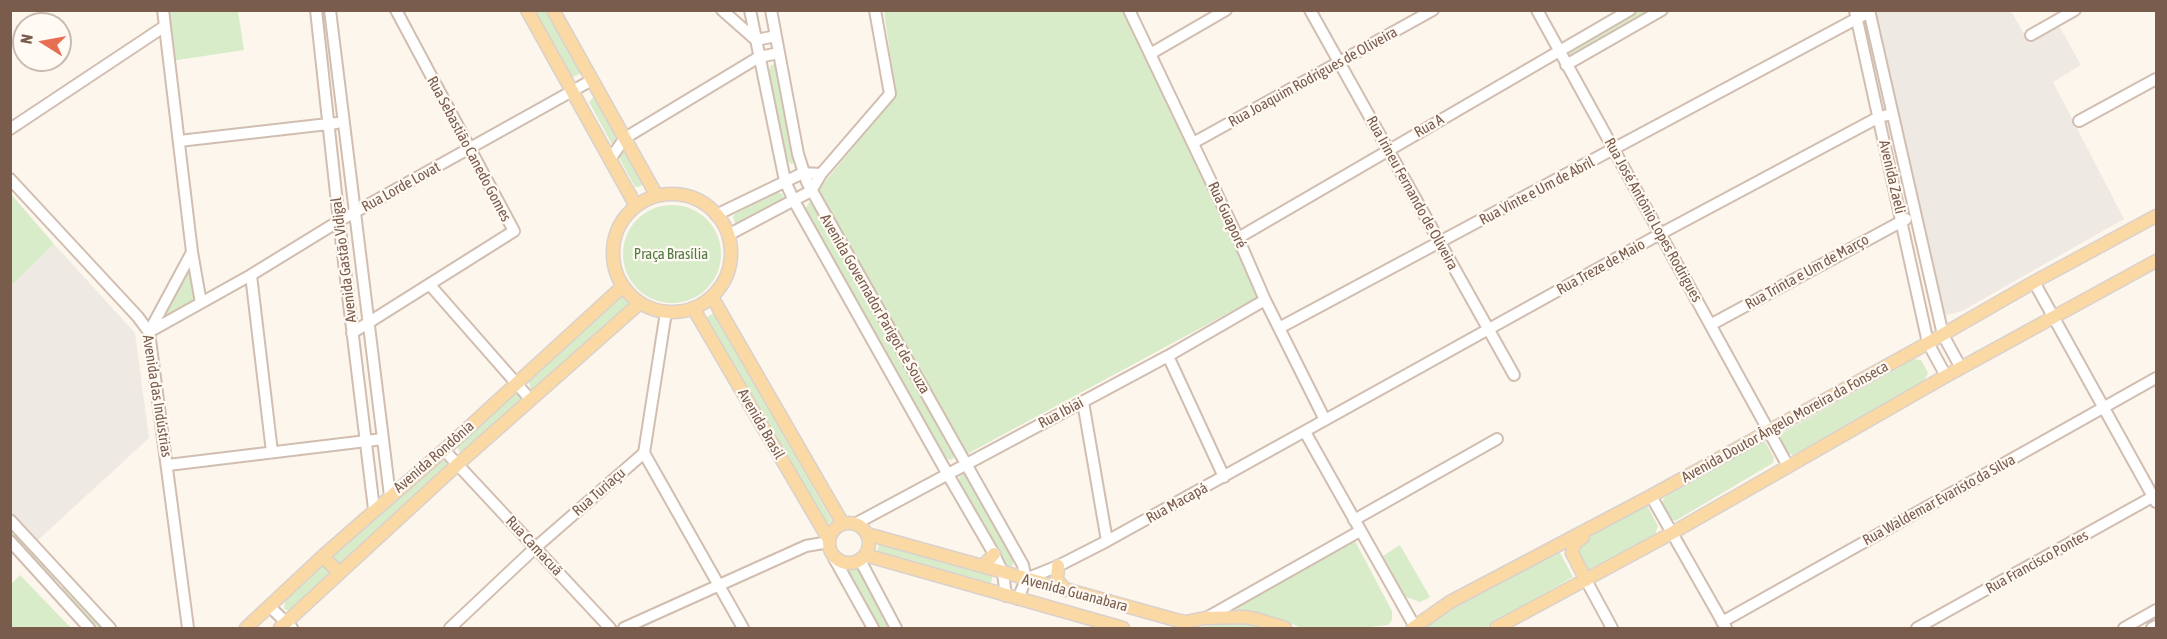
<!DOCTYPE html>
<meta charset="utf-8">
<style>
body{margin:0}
#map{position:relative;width:2167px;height:639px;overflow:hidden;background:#fdf6ec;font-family:"Asap Condensed",sans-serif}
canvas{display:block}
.frame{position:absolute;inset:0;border:12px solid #7a5c4d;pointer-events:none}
.north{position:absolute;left:12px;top:12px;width:60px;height:60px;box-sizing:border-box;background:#fffaf3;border:2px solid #cabbb1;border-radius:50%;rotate:281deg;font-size:16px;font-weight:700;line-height:24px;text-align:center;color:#7a5c4d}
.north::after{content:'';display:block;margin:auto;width:21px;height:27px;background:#e76f51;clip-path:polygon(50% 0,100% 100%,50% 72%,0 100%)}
</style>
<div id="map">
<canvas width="2167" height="639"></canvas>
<div class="frame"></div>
<div class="north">N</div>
</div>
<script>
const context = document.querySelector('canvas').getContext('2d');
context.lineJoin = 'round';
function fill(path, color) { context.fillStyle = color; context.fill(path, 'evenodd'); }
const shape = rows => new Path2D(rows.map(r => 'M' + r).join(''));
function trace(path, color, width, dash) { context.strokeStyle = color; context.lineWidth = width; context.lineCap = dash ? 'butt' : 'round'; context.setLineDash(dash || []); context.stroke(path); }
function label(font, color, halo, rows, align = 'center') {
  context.font = font + ' "Asap Condensed",sans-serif'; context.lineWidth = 4.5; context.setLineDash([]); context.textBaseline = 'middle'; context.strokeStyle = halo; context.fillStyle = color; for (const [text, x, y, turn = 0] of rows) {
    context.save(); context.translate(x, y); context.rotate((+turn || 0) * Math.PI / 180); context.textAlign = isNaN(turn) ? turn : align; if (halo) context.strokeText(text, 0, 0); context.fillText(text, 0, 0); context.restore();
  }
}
fill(shape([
 [1873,11,2011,11,2029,43,2059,26,2081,65,2053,82,2124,219,1962,311,1947,315,1942,308],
 [54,244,135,333,149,438,37,541,11,511,11,286]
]), '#efe9e4');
fill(shape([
 [166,11,238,11,244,50,171,61],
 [535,11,545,11,580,72,578,75,572,77],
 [884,11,1123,11,1258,297,967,454,817,191,896,96],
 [1639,11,1650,11,1565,58,1563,53],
 [775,64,777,65,796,161,792,164,786,161,769,70,771,65],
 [593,98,595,98,644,183,639,187,635,187,589,102],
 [777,192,782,194,784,198,781,202,739,225,735,223,733,216,735,214],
 [10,193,54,244,11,286,10,286],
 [809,202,815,204,955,454,952,460,943,458,805,210],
 '623 254a49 49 0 1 1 98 0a49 49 0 1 1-98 0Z',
 [190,273,195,300,168,315,165,314,187,274],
 [623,296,630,304,535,390,531,390,528,380],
 [714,313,832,521,824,526,705,318],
 [1914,359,1921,360,1928,373,1924,381,1793,455,1788,453,1780,438,1782,433],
 [515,392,522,400,463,452,459,451,457,445],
 [1762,442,1766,443,1774,458,1773,463,1675,521,1670,519,1661,504,1665,497],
 [443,459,447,463,446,468,342,564,338,562,334,558,335,553],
 [963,474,967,475,1013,556,1014,561,1012,566,1007,567,1003,564,958,482,960,476],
 [1644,506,1648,507,1658,526,1655,535,1590,569,1583,570,1575,548,1597,531],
 [10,527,57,578,53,582,11,535],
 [1354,539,1392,611,1392,620,1388,625,1361,628,1302,628,1285,621,1231,608],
 [880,540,993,573,991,583,877,552],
 [1400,545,1430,597,1420,602,1406,597,1383,556],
 [1559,551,1573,577,1485,628,1421,628,1447,612],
 [325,564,333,573,292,612,284,609,285,601],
 [856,566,890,628,878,628,845,568],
 [20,575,71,628,11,628,11,584],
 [64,586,102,628,96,628,60,589],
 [1232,622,1243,623,1268,628,1243,627,1193,628]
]), '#d8ecc9');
const minor = shape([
 [163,10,192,252,201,303],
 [316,10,339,221,374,509],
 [330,10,390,496],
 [722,10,756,40,776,36],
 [750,10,785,181,794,201,947,473,994,554,1003,573,1006,596],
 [771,10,798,154,807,182,1023,565,1026,579,1018,599],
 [1129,10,1238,238,1265,300,1325,420],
 [1310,10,1514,375],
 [1537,10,1788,466],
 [1869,10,1943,335,1961,368],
 [1855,11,1928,343,1946,376],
 [2031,35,2075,10],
 [1150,54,1226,10],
 [1566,65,1662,10],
 [2079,121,2156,79],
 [10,129,165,26],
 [179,141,337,123],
 [1193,143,1433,10],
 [610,159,625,138,759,57,779,53],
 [10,179,138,317,149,332,188,628],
 [716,215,803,173,821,174],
 [728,235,811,191,821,174,890,94,875,10],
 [1238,238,1630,10],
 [251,275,272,452],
 [2034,282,2156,502],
 [430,285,530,399],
 [1712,324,1906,219],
 [1279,328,1869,12],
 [149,332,251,275,339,221,592,80],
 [149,332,192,252],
 [352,333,514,231,396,10],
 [1168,356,1224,477],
 [1083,402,1107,541],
 [1305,432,1415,627],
 [444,450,610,628],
 [644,453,743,628],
 [168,465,383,439],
 [1651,496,1726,628],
 [10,520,110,628],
 [1354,520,1497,439],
 [855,524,1168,356,1265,300],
 [10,541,89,628],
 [834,558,873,628],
 [860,560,896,628],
 [1026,579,1058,566,1107,541,1660,234,1879,117,1892,114],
 [1586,580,1612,628],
 [269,606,292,628],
 [1206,618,1360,531],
 [1722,622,2156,378],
 [450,628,535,548,644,453,666,312],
 [624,628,806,546,829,542],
 [1917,628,2156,495],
 [2124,628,2156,610],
 [2152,628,2156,626]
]);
const major = shape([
 [527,10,636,206],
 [553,10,657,196],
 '613 253a59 59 0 1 1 118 0a59 59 0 1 1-118 0Z',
 [712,297,843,524],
 [693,308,829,540],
 '829 543a20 20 0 1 1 40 0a20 20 0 1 1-40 0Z',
 [867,534,1176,620,1186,622,1205,618,1244,617,1256,619,1285,628],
 [1583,537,1574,544,1572,553,1586,580],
 [865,555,1123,628],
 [323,556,339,573],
 [983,566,994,554],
 [1058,566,1057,580,1066,590],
 [246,628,323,556,444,450,623,286],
 [280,628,458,464,640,303],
 [1413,628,1450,602,1651,496,1928,343,2034,282,2156,216],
 [1496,628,1672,533,1946,376,2156,261]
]);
trace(minor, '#d1beb0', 14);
trace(major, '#dad1cd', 15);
trace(minor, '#fff', 10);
trace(major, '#fbd9a5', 12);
label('15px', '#7a5c4d', '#fffaf3', [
 ["Rua Joaquim Rodrigues de Oliveira",1313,77,-29],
 ["Rua A",1429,126,-30],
 ["Rua Sebastião Canedo Gomes",469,149,62],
 ["Avenida Zaeli",1892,177,77],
 ["Rua Lorde Lovat",401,187,-29],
 ["Rua Vinte e Um de Abril",1537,191,-28],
 ["Rua Irineu Fernando de Oliveira",1412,193,61],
 ["Rua Guaporé",1227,215,65],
 ["Rua José Antônio Lopes Rodrigues",1653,220,61],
 ["Avenida Gastão Vidigal",344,260,-97],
 ["Rua Treze de Maio",1601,267,-29],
 ["Rua Trinta e Um de Março",1807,272,-29],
 ["Avenida Governador Parigot de Souza",875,304,60],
 ["Avenida das Indústrias",157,396,81],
 ["Rua Ibiai",1061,413,-28],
 ["Avenida Doutor Ângelo Moreira da Fonseca",1785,422,-29],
 ["Avenida Brasil",761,424,60],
 ["Avenida Rondônia",434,457,-41],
 ["Rua Turiaçu",599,492,-41],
 ["Rua Waldemar Evaristo da Silva",1939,500,-29],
 ["Rua Macapá",1177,503,-29],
 ["Rua Camacuã",534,546,47],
 ["Rua Francisco Pontes",2037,562,-29],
 ["Avenida Guanabara",1075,593,15]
]);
label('15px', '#537a41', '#fffaf3', [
 ["Praça Brasília",671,254]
]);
</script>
